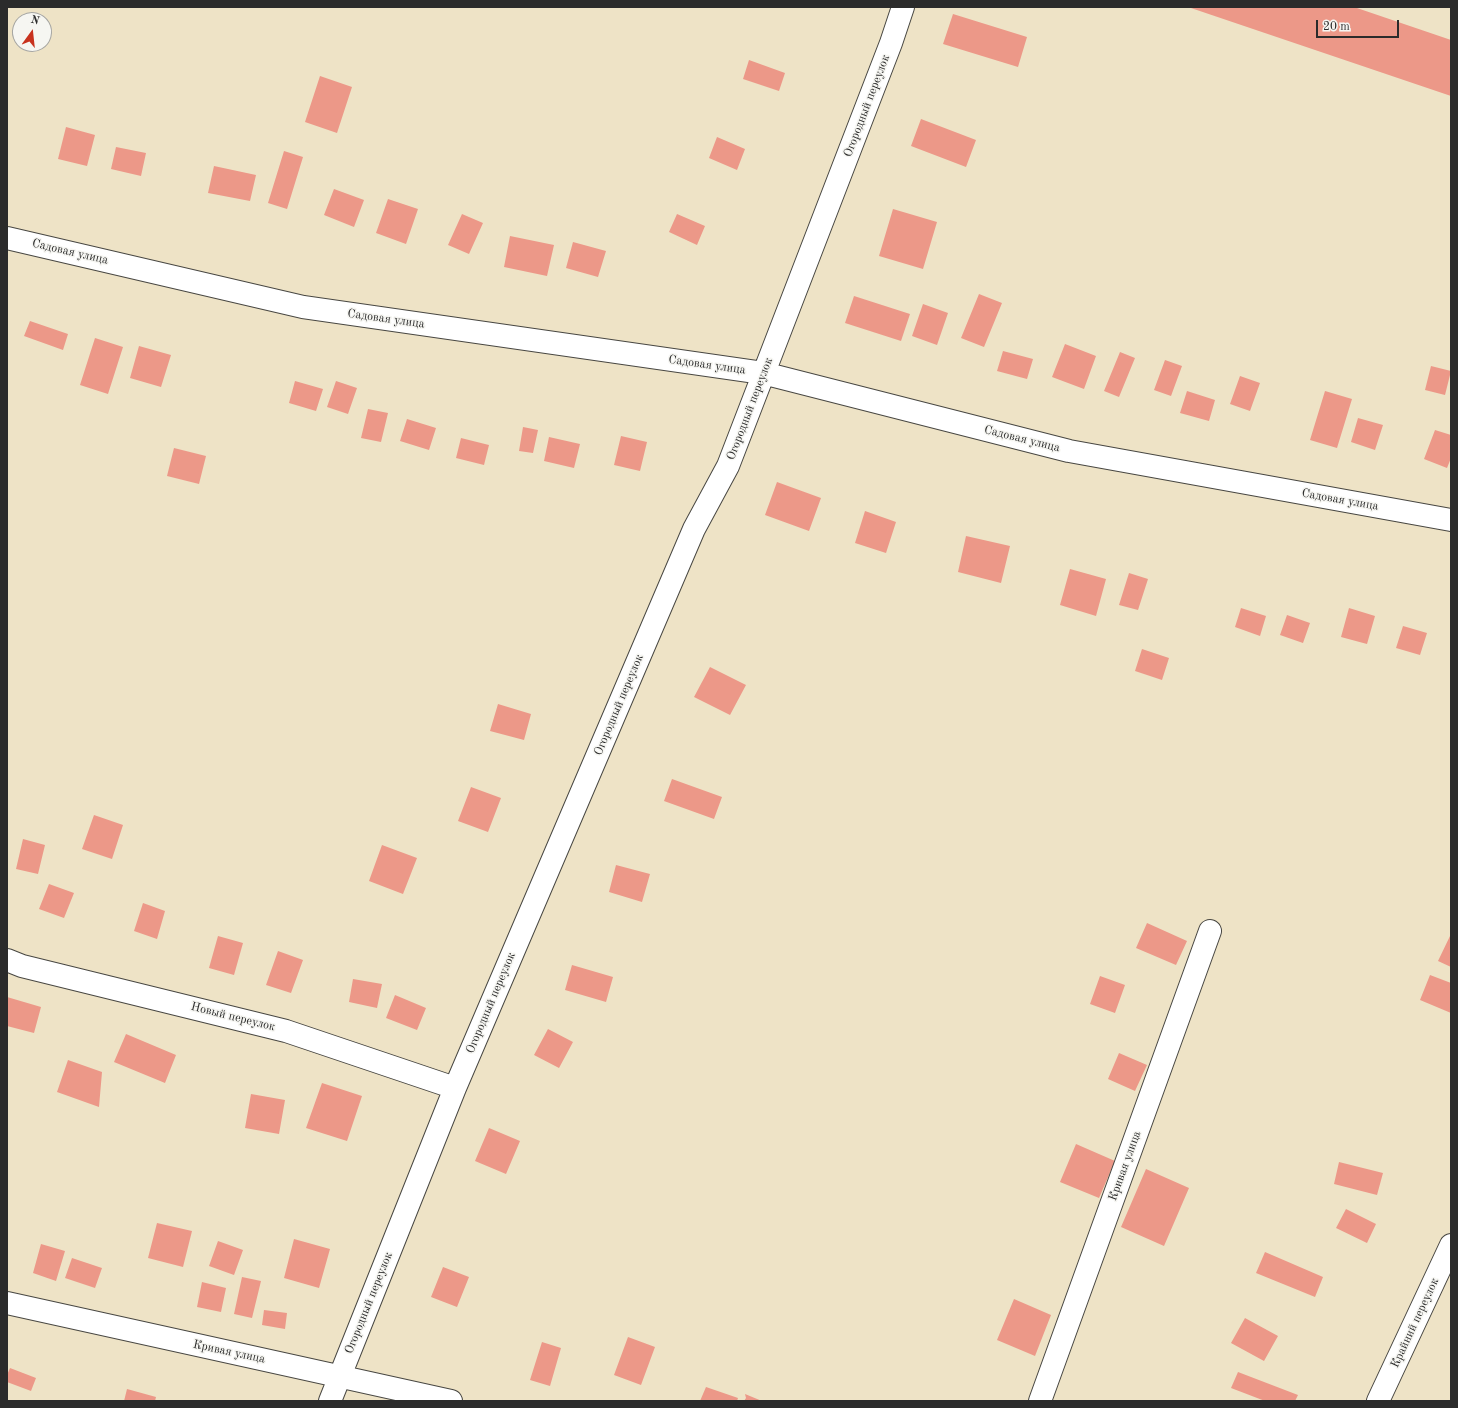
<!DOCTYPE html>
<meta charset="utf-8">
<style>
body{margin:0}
#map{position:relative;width:1458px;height:1408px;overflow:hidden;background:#eee3c6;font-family:"Old Standard TT",serif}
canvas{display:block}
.frame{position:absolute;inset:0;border:8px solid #2b2b2b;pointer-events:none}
.north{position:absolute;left:12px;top:12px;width:40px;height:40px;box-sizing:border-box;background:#f6f6f2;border:1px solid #a5a5a2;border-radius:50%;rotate:15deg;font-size:11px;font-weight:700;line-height:16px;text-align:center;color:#2b2b2b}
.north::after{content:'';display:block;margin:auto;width:14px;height:18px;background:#c8321e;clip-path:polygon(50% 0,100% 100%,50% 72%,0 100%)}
.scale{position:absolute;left:1316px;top:20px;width:83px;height:18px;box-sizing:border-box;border:2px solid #2b2b2b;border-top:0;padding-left:5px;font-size:12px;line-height:14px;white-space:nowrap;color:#2b2b2b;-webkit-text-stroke:3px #f6f6f2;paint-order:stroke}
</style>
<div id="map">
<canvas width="1458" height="1408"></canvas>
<div class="frame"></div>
<div class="north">N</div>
<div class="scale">20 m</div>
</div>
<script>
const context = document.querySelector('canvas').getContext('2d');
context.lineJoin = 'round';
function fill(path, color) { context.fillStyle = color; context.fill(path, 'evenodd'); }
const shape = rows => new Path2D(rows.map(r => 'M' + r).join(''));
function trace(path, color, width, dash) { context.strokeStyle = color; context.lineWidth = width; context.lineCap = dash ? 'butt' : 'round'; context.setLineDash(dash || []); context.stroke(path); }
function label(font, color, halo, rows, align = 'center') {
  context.font = font + ' "Old Standard TT",serif'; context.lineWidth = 3; context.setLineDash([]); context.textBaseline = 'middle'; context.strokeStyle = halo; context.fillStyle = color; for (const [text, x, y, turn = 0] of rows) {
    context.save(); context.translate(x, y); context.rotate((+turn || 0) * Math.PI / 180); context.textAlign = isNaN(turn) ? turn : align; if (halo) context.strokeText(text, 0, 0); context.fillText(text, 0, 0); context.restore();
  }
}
fill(shape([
 [1188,7,1354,7,1451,40,1451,96],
 [953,14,1027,37,1018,67,943,44],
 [749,60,785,73,779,91,743,79],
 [320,76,352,87,337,133,305,122],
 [921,119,976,140,966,167,911,146],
 [66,127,95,135,87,166,58,159],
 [717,137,745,149,737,170,709,158],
 [116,147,146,153,141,176,111,169],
 [284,151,303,157,287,209,268,203],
 [214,166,256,175,250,201,208,193],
 [334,189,364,200,354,227,324,215],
 [388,199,418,209,406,244,376,233],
 [893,209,937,222,923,269,879,256],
 [462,214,483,223,469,254,448,245],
 [677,214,705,226,697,245,669,232],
 [510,236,554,245,547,276,504,267],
 [573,242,606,251,598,277,566,268],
 [979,294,1002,303,984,347,961,338],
 [854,296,910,314,901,341,845,323],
 [923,304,948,313,937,345,912,336],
 [30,321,68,334,63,350,24,336],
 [95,338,123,347,108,394,80,385],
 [1065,344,1096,356,1084,389,1052,377],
 [139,346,171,355,161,387,130,378],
 [1003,351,1033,359,1027,379,997,371],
 [1120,352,1135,358,1119,397,1104,391],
 [1165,360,1182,366,1171,396,1154,390],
 [1431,366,1451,371,1445,395,1425,390],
 [1240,376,1260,383,1250,411,1230,404],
 [295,381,323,389,316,411,289,403],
 [336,381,357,388,348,414,327,407],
 [1187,391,1215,400,1209,421,1180,413],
 [1325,391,1352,399,1337,448,1310,440],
 [368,409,388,413,381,442,361,438],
 [1358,418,1383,425,1375,450,1351,442],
 [407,419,436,428,429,450,400,441],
 [523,427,538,430,533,453,519,451],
 [1435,430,1451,435,1451,458,1447,468,1424,459],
 [621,436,647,442,640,471,614,465],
 [549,437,580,444,574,468,544,461],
 [461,438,489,445,484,465,456,458],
 [174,448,206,456,199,484,167,476],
 [777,482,821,498,809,531,765,515],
 [865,511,896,522,886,553,855,543],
 [966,536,1010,546,1001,583,958,572],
 [1070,569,1106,579,1096,616,1060,605],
 [1129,573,1148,579,1138,610,1119,605],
 [1241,608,1266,616,1260,636,1235,627],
 [1349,608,1375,616,1367,644,1341,637],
 [1287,615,1310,623,1303,643,1280,635],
 [1403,626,1427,633,1420,655,1396,648],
 [1142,649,1169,658,1162,680,1135,671],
 [710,667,746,685,730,715,694,697],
 [498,704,531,714,524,740,490,731],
 [672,779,722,797,714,819,664,801],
 [471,787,501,798,488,832,458,821],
 [94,815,123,825,112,859,82,849],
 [23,839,45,845,38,874,16,869],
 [382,845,417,858,403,894,369,881],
 [616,865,650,874,642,902,609,892],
 [49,884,74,893,64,918,39,909],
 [143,903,165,911,157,939,134,931],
 [1147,923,1187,941,1176,965,1136,948],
 [218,936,243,943,234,975,209,968],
 [1450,936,1451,936,1451,967,1438,961],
 [278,951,303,960,291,993,266,985],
 [572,965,613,977,606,1002,565,990],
 [1430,975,1451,983,1451,1013,1420,1000],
 [1100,976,1125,985,1115,1013,1090,1004],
 [353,979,382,984,377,1008,349,1002],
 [395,995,426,1008,417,1030,386,1018],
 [7,997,41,1007,34,1033,7,1026],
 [548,1029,573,1042,559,1068,534,1055],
 [126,1034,176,1055,165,1083,114,1062],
 [1119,1053,1147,1065,1135,1091,1108,1079],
 [68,1060,102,1072,99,1107,57,1092],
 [322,1083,362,1096,347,1141,306,1128],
 [251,1094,285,1100,279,1134,245,1128],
 [489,1128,520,1141,506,1174,475,1161],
 [1076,1144,1115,1161,1099,1198,1060,1182],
 [1339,1162,1383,1173,1377,1195,1334,1184],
 [1146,1169,1189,1188,1164,1246,1121,1227],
 [1346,1209,1376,1224,1367,1243,1336,1228],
 [157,1223,192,1231,183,1267,148,1258],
 [294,1239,330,1249,319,1288,284,1278],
 [218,1241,243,1250,234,1275,209,1266],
 [41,1244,65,1251,56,1281,33,1273],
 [1265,1252,1323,1277,1315,1297,1256,1273],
 [72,1258,102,1268,95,1288,65,1278],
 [443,1267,469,1277,457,1307,431,1297],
 [242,1277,261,1281,252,1318,234,1314],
 [202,1282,226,1288,221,1312,197,1307],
 [1014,1299,1051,1315,1035,1356,997,1340],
 [264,1310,287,1313,285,1329,262,1325],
 [1245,1318,1278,1336,1264,1361,1231,1343],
 [628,1337,655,1347,641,1385,614,1375],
 [542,1342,561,1348,550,1386,530,1380],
 [10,1368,36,1378,31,1391,7,1382,7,1375],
 [1238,1372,1298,1395,1295,1401,1265,1401,1231,1388],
 [706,1387,738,1398,737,1401,700,1401],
 [127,1389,156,1397,155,1401,124,1401],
 [745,1394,762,1401,744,1401,746,1398]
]), '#ec9888');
const minor = shape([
 [7,238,303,307,763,373,1069,451,1451,520],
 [7,960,22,966,286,1031,455,1088],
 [7,1303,451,1401],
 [330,1401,455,1088,694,529,728,466,891,43,903,7],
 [1040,1401,1210,931],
 [1378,1401,1451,1245]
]);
trace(minor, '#484742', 24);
trace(minor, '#fff', 22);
label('12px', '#2b2b2b', '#f6f6f2', [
 ["Огородный переулок",867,106,-69],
 ["Садовая улица",70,252,13],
 ["Садовая улица",386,319,8],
 ["Садовая улица",707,365,8],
 ["Огородный переулок",750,409,-69],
 ["Садовая улица",1022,439,14],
 ["Садовая улица",1340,500,10],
 ["Огородный переулок",619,705,-67],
 ["Огородный переулок",491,1003,-67],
 ["Новый переулок",233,1017,14],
 ["Кривая улица",1125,1166,-70],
 ["Огородный переулок",369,1303,-68],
 ["Крайний переулок",1415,1323,-65],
 ["Кривая улица",229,1352,12]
]);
</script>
